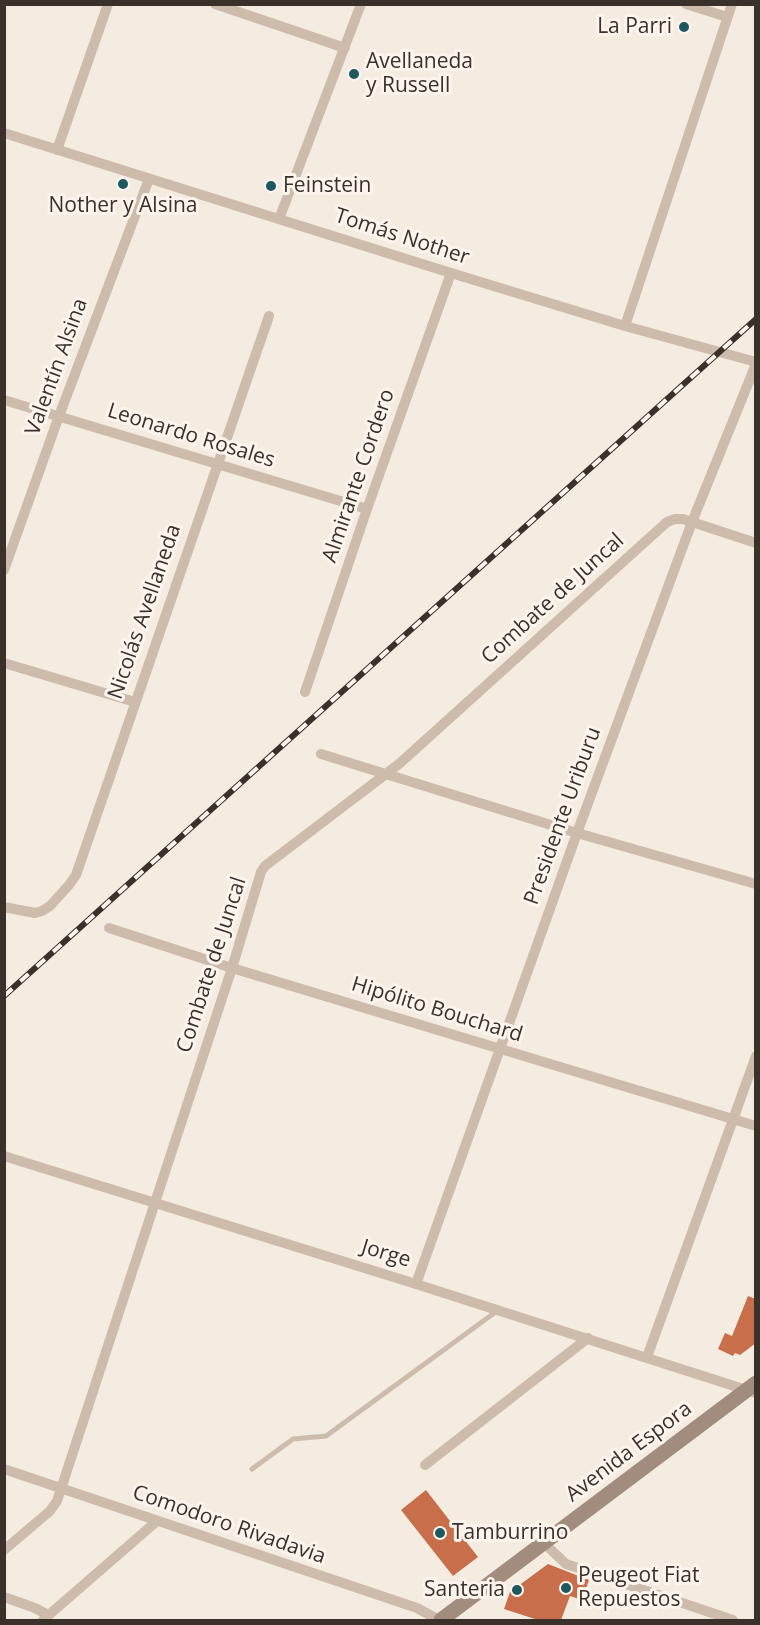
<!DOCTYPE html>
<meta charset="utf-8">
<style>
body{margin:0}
#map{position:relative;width:760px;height:1625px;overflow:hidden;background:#f4ece1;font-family:"Open Sans",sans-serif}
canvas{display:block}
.frame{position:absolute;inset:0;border:6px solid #3b312b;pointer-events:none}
</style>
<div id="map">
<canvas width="760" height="1625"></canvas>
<div class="frame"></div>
</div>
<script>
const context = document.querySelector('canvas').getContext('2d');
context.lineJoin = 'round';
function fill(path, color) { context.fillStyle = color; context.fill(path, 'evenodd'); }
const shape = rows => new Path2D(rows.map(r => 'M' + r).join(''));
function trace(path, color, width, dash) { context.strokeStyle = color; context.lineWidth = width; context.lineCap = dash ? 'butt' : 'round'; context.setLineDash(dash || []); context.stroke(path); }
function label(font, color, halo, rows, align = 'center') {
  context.font = font + ' "Open Sans",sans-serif'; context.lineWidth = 6; context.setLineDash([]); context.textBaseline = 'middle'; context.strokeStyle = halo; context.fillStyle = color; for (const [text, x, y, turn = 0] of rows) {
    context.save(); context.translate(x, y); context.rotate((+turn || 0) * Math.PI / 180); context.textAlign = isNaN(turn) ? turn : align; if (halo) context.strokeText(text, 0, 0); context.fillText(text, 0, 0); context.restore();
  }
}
fill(shape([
 [748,1296,756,1299,756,1343,740,1355,735,1353,733,1356,718,1349,725,1333,732,1336],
 [426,1490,478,1557,453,1576,401,1510],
 [548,1564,589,1580,582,1600,570,1596,561,1620,538,1620,504,1609,510,1592]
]), '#c86e4a');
trace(shape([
 [252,1469,293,1439,326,1436,497,1311]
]), '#cdbcac', 5);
trace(shape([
 [215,4,345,48],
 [686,4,727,17],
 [4,133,451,273,625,326,756,362],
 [57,150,108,4],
 [279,219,361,4],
 [625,326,732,4],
 [4,400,367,509],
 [4,570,59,416,149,179],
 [4,663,135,702],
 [305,692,367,509,451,273],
 [321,754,577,833,756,884],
 [4,907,35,913,42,911,50,906,69,885,76,875,269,316],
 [109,928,232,968,756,1126],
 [4,1156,416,1284,756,1393],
 [416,1284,577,833,692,522,756,364],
 [647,1357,756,1056],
 [425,1465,588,1338],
 [4,1469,417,1608,439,1620],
 [544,1543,566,1564,733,1620],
 [4,1550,50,1511,57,1501,232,968,261,872,265,866,399,764,667,522,675,519,683,519,756,543],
 [4,1597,35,1608,48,1615],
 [43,1620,157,1521]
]), '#cdbcac', 10);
trace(shape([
 [441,1620,756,1383]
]), '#a18c7d', 15);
const rail = shape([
 [4,996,756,319]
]);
trace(rail, '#3b312b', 6);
trace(rail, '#fbf5ee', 4, [11]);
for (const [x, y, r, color] of [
 [684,27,6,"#1f575e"],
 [354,74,6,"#1f575e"],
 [123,184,6,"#1f575e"],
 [271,186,6,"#1f575e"],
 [440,1533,6,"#1f575e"],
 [566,1588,6,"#1f575e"],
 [517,1590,6,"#1f575e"]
]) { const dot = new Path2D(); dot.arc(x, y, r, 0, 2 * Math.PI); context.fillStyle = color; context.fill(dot); trace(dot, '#fbf5ee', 2); }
label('21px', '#3b312b', '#fbf5ee', [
 ["La Parri",672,27,"right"],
 ["Avellaneda",366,62],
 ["y Russell",366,86],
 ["Feinstein",283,186],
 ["Nother y Alsina",123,206,"center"],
 ["Tamburrino",452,1533],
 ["Peugeot Fiat",578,1576],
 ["Repuestos",578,1600],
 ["Santeria",505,1590,"right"]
], 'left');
label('21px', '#3b312b', '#fbf5ee', [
 ["Tomás Nother",402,237,18],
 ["Valentín Alsina",57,367,-70],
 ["Leonardo Rosales",191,436,17],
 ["Almirante Cordero",359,476,-71],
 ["Combate de Juncal",553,599,-42],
 ["Nicolás Avellaneda",145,612,-71],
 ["Presidente Uriburu",563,816,-70],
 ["Combate de Juncal",212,965,-72],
 ["Hipólito Bouchard",437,1010,17],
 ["Jorge",386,1254,17],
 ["Avenida Espora",629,1452,-37],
 ["Comodoro Rivadavia",229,1525,19]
]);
</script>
